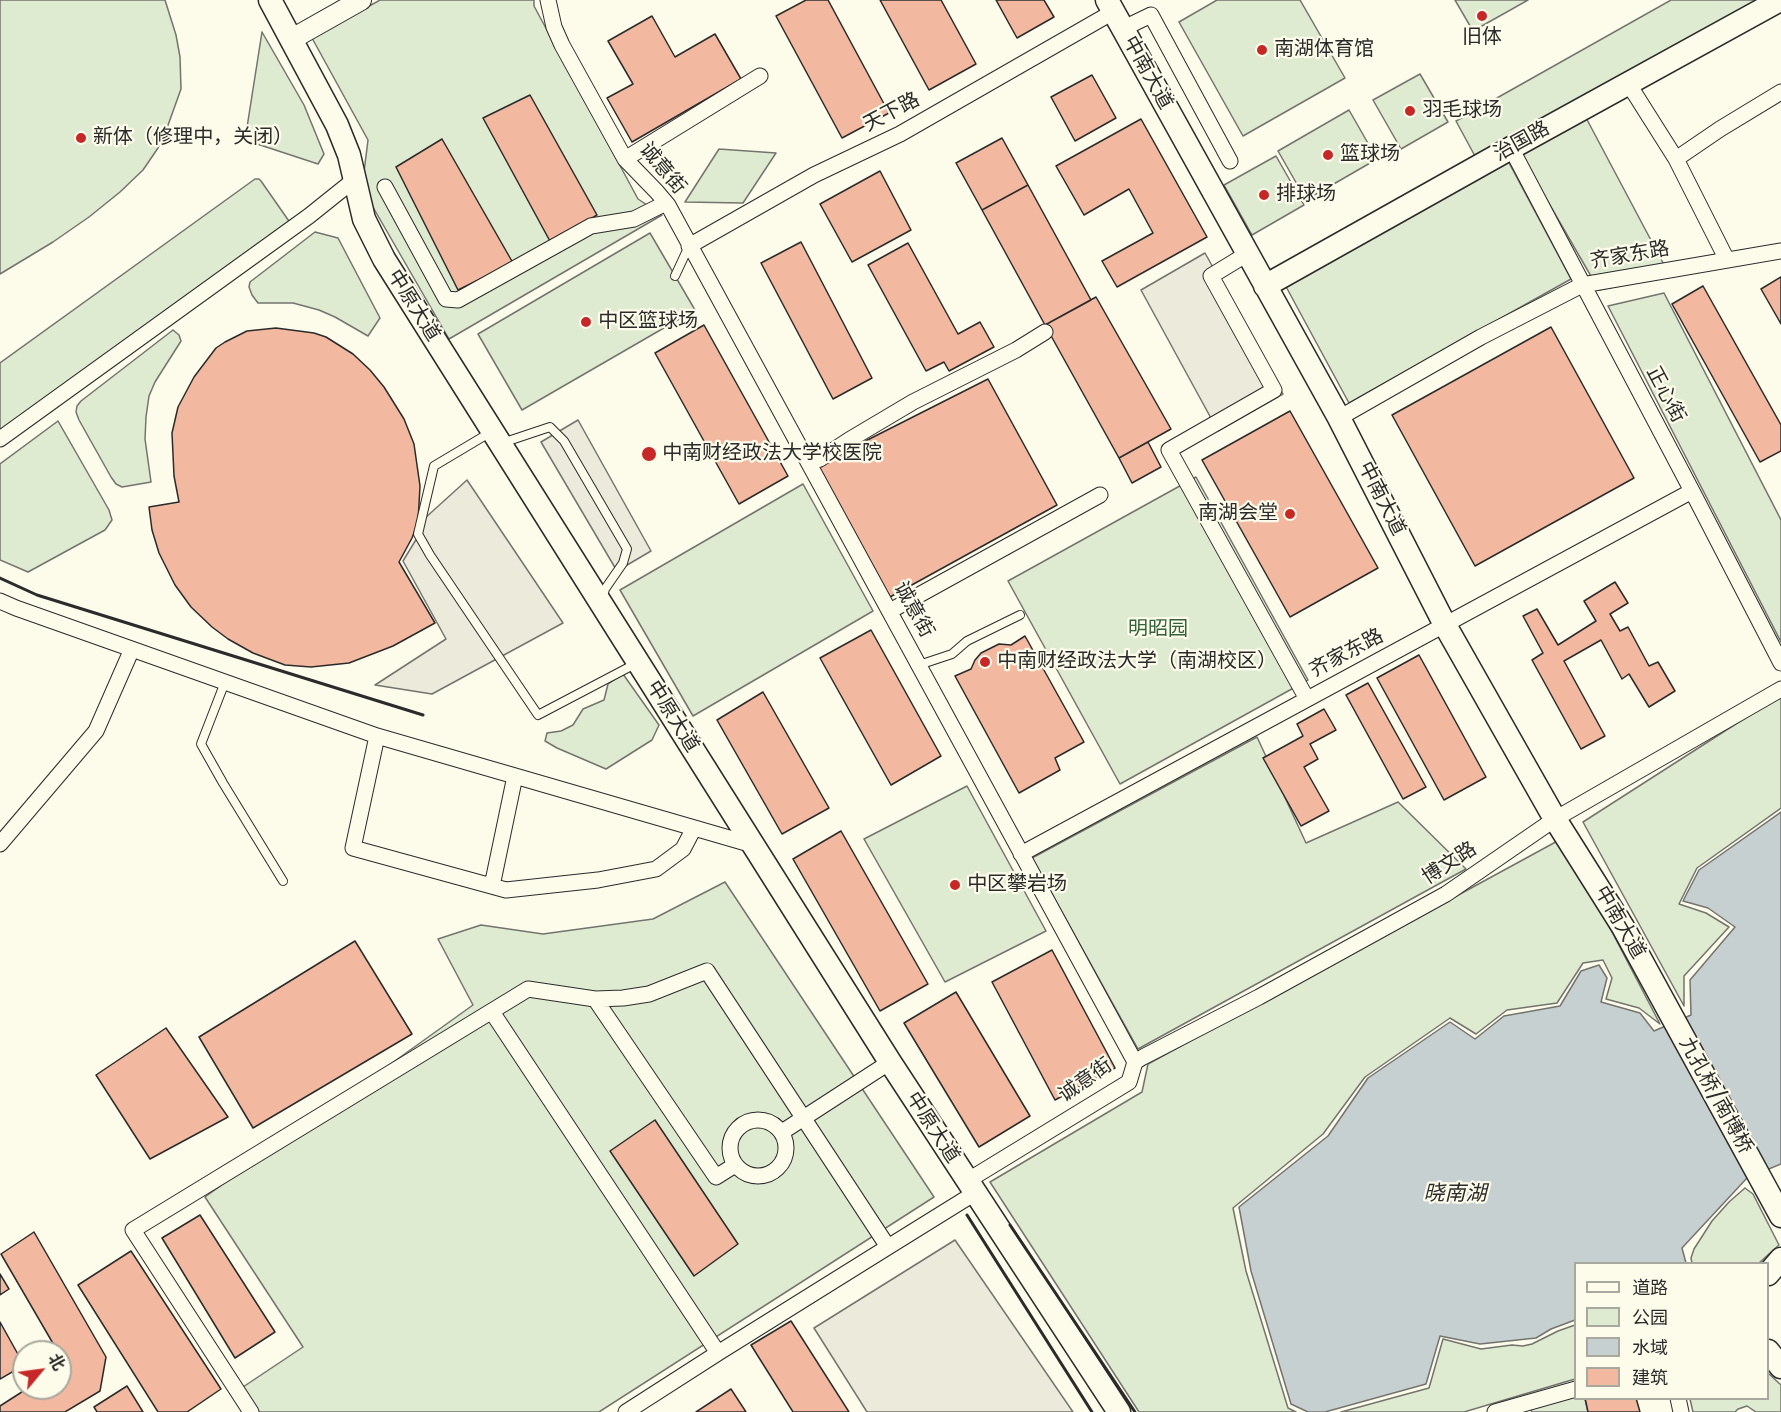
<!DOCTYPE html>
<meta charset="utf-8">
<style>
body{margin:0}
#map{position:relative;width:1781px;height:1412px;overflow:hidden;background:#fdfbea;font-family:Poppins,"Noto Sans SC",sans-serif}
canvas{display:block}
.legend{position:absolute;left:1574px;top:1262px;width:195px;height:138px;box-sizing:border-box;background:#fdfbea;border:2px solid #a9a89e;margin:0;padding:8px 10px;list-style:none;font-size:18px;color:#2b2b2b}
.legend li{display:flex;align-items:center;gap:12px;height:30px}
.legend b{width:30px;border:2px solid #a9a89e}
.north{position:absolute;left:12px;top:1340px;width:60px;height:60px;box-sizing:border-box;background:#fdfbea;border:2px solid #a9a89e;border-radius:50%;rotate:61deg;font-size:16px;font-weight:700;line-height:24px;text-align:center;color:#2b2b2b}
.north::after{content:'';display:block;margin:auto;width:21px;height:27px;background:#c62828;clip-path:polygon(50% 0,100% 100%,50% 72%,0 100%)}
</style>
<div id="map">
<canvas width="1781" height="1412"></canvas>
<ul class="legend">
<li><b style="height:8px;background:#fdfbea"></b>道路</li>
<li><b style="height:16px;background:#deebd1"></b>公园</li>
<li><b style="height:16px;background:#c7d0d0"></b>水域</li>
<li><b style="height:16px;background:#f2b8a0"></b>建筑</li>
</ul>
<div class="north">北</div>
</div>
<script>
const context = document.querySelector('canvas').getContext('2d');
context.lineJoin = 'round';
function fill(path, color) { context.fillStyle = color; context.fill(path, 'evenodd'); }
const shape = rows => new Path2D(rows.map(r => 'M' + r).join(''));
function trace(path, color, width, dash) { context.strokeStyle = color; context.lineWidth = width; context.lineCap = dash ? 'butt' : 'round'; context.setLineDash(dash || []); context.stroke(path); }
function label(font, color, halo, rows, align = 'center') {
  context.font = font + ' Poppins,"Noto Sans SC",sans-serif'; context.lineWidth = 4.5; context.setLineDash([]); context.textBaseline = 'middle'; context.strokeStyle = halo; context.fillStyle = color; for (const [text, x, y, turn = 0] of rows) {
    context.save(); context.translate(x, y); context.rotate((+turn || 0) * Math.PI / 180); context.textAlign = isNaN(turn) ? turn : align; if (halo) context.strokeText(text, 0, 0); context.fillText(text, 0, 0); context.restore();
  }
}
const green = shape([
 [0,0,165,0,176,35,180,57,181,89,167,128,158,148,143,170,120,192,89,217,53,242,0,274,0,0],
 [380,0,534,0,534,6,638,199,662,215,449,339,370,202,364,172,368,140,312,38,380,0],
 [1217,0,1300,0,1345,78,1243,136,1179,22,1217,0],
 [1455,0,1528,0,1473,31,1455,0],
 [1671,0,1764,0,1500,146,1571,279,1349,403,1277,270,1476,158,1456,121,1671,0],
 [262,32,304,105,324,154,318,164,245,140,262,32],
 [1420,74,1448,122,1401,149,1373,100,1420,74],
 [1349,110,1377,159,1306,200,1278,151,1349,110],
 [1584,114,1670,276,1599,290,1518,150,1584,114],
 [719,149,776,153,743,203,685,202,719,149],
 [1276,156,1304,205,1252,235,1224,185,1276,156],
 [255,179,259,179,261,181,291,224,0,438,0,363,255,179],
 [315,232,338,238,380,318,368,336,335,317,319,310,293,303,258,303,252,295,249,287,250,282,315,232],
 [650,233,695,310,522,410,478,334,650,233],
 [1664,293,1781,520,1781,642,1608,306,1664,293],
 [173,330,179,335,181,341,155,382,149,396,146,417,145,439,151,482,122,487,116,484,111,477,79,420,76,412,77,406,81,401,173,330],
 [58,421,109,510,112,520,105,530,28,572,0,560,0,464,58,421],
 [1196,477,1308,680,1120,784,1008,581,1196,477],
 [803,484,873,611,693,716,620,590,803,484],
 [623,674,659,725,652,740,606,769,557,748,545,741,547,733,561,731,573,725,583,709,604,700,608,684,623,674],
 [1781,695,1781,808,1697,868,1679,904,1706,913,1729,927,1684,976,1684,1006,1583,822,1781,695],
 [1257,737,1306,843,1398,802,1466,869,1138,1049,1032,858,1257,737],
 [967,786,1046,931,945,982,864,839,967,786],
 [1563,838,1660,1024,1639,1008,1606,999,1612,978,1603,960,1583,963,1557,1003,1507,1010,1476,1034,1450,1018,1365,1077,1323,1134,1233,1208,1246,1271,1288,1408,1296,1412,1139,1412,990,1182,1142,1092,1148,1064,1563,838],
 [725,882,934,1197,599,1412,251,1412,237,1391,303,1347,205,1197,473,1005,438,939,481,925,543,934,653,919,725,882],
 [1745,1188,1753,1194,1779,1245,1759,1263,1692,1263,1691,1258,1694,1249,1712,1221,1729,1202,1745,1188],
 [1575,1325,1575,1379,1464,1412,1341,1412,1429,1388,1443,1339,1481,1349,1512,1345,1523,1346,1532,1344,1558,1331,1575,1325],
 [1768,1373,1781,1385,1781,1412,1756,1412,1747,1406,1738,1409,1735,1412,1693,1412,1690,1399,1768,1398,1768,1373],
 [1575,1395,1576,1398,1585,1399,1588,1412,1532,1412,1530,1408,1575,1395]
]);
fill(green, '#deebd1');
trace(green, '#74746e', 1.5);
const parking = shape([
 [1205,253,1283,394,1218,431,1141,290,1205,253],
 [578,420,651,551,617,571,541,442,578,420],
 [467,480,563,623,432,694,375,685,446,639,403,561,417,538,424,519,467,480],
 [955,1240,1073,1412,867,1412,814,1328,955,1240]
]);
fill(parking, '#eceadb');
trace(parking, '#74746e', 1.5);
const water = shape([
 [1781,812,1781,1164,1747,1178,1682,1248,1686,1263,1576,1264,1575,1320,1551,1329,1536,1338,1480,1344,1440,1336,1426,1384,1325,1412,1308,1412,1291,1404,1251,1271,1239,1207,1328,1136,1368,1078,1450,1022,1475,1039,1504,1016,1560,1006,1581,971,1599,965,1607,978,1601,1002,1640,1013,1654,1031,1691,1015,1690,980,1735,927,1708,908,1683,901,1699,870,1781,812]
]);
fill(water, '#c7d0d0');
trace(water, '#74746e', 1.5);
const building = shape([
 [806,0,828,0,889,113,842,138,776,16,806,0],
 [880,0,941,0,976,64,929,90,880,0],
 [996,0,1044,0,1054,17,1017,38,996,0],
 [652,16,675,57,715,34,741,79,632,142,607,98,633,84,608,41,652,16],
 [1092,75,1116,118,1075,141,1051,97,1092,75],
 [530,95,597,215,551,243,483,118,530,95],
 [1141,119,1207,237,1117,287,1102,261,1153,233,1129,189,1084,215,1056,166,1141,119],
 [1002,138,1028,185,982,210,956,163,1002,138],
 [442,139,513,263,458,290,396,167,442,139],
 [880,171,911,230,852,262,820,204,880,171],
 [1028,185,1091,300,1045,325,982,210,1028,185],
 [801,242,872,378,833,399,761,263,801,242],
 [908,243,958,334,980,322,994,347,949,371,944,362,926,371,868,265,908,243],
 [1781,277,1781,324,1761,289,1781,277],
 [1703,286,1781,425,1781,451,1760,462,1672,304,1703,286],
 [1096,297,1171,429,1119,458,1045,325,1096,297],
 [704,325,788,476,739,504,655,353,704,325],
 [1551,327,1634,478,1475,566,1392,415,1551,327],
 [276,328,314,333,326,337,353,354,370,370,384,387,404,419,414,444,420,486,418,522,412,538,399,562,435,623,393,646,349,663,311,667,285,665,253,653,228,639,212,627,191,607,175,585,159,553,152,530,149,507,179,502,174,476,172,433,178,407,194,377,216,348,225,342,247,331,276,328],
 [988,379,1057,505,890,597,818,465,988,379],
 [1290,411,1378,568,1290,617,1202,460,1290,411],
 [1148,442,1161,467,1132,483,1119,458,1148,442],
 [1615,582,1628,603,1610,614,1620,631,1628,627,1649,666,1658,662,1675,691,1649,707,1629,674,1622,679,1601,640,1564,661,1605,736,1581,749,1532,660,1543,653,1523,616,1537,609,1558,645,1596,621,1584,601,1615,582],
 [871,630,941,756,891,785,820,658,871,630],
 [1025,636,1084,742,1055,758,1060,770,1019,793,955,676,971,669,975,660,981,653,999,644,1011,645,1025,636],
 [1419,655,1486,777,1444,800,1377,678,1419,655],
 [1368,683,1426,787,1403,799,1346,695,1368,683],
 [763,692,829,808,782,834,717,720,763,692],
 [1324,709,1336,730,1310,744,1318,759,1304,767,1329,811,1301,826,1263,758,1303,736,1297,724,1324,709],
 [841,831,928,984,880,1011,793,859,841,831],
 [355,941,412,1034,253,1128,199,1037,355,941],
 [1052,950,1115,1068,1055,1100,992,982,1052,950],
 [956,992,1030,1116,979,1147,904,1023,956,992],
 [166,1028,228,1117,150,1159,96,1075,166,1028],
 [655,1120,738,1244,694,1276,610,1151,655,1120],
 [200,1215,275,1332,235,1358,162,1238,200,1215],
 [34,1232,106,1357,100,1391,65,1412,0,1412,0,1406,28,1388,60,1388,60,1367,65,1364,60,1355,60,1352,58,1352,1,1254,34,1232],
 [131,1251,221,1389,187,1412,158,1412,78,1285,131,1251],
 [0,1274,9,1289,0,1295,0,1274],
 [791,1321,849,1412,793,1412,751,1345,791,1321],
 [0,1322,24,1365,0,1379,0,1322],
 [127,1386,143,1412,97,1412,94,1407,127,1386],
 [731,1389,746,1412,696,1412,731,1389],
 [1585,1398,1636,1398,1640,1412,1588,1412,1585,1398]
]);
fill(building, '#f2b8a0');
trace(building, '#2b2b2b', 1.5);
const service = shape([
 [675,276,689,246],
 [491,432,434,466,418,534,430,555,538,715,637,663],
 [502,443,550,427,564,441,627,549,623,563,605,589,602,599],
 [919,665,952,654,967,641,1020,615],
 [225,682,201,744,223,783,283,881]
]);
const minor = shape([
 [548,0,554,27,562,45,625,159,657,192,668,205,1135,1062,1129,1082,967,1181],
 [1122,29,1151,15,1230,161],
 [1628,83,1676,159,1727,260],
 [1511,148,1692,491,1781,663],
 [625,159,760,76],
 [1676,159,1720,129,1781,92],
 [385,187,446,299,458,300,591,226,634,219,666,203],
 [689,246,814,175,900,134,1113,12],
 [1247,254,1211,276,1274,390,1169,450,1307,699],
 [1339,418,1481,337,1582,285,1781,251],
 [0,439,309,216,354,180],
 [809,463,820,459,849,440,913,402,1016,350,1045,332],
 [0,601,16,608,377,736,753,845],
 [890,611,1100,495],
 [377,736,353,848,506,890,598,880,656,869,683,849,694,828],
 [0,844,96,731,132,649],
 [1021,854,1692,491],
 [492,886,515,776],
 [595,999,716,1177,735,1165],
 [1135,1062,1143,1057,1259,997,1446,894,1555,819,1781,689],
 '730 1148a28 28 0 1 1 56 0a28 28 0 1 1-56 0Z',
 [782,1132,890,1062],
 [888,1247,975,1193],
 [1678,1398,1681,1412],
 [251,1412,133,1230,528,989,595,999,623,998,649,994,707,971,888,1247,718,1353,492,1012],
 [626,1412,718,1353],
 [1495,1412,1576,1389]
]);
const tertiary = shape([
 [292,39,361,0]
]);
const secondary = shape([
 [270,0,337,125,349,155,364,219,384,259,890,1062,1119,1412],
 [1107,0,1339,418,1445,625,1555,819,1623,927,1781,1216],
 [1265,286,1511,148,1780,0],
 [1768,1274,1781,1259],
 [1768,1351,1781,1367]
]);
trace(service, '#2b2b2b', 10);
trace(minor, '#2b2b2b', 17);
trace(tertiary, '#2b2b2b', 22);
trace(secondary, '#2b2b2b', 25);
trace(service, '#fdfbea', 8);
trace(minor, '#fdfbea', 15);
trace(tertiary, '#fdfbea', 20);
trace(secondary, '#fdfbea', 22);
trace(shape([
 [0,578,37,595,423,715],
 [967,1215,1092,1412],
 [1010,1225,1135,1412]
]), '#2b2b2b', 3);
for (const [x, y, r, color] of [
 [1482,16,6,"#c62828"],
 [1262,50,6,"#c62828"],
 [1410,111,6,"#c62828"],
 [81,138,6,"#c62828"],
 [1328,155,6,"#c62828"],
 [1264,195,6,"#c62828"],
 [586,322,6,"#c62828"],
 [649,454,8,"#c62828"],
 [1290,514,6,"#c62828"],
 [985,662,6,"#c62828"],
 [955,885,6,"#c62828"]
]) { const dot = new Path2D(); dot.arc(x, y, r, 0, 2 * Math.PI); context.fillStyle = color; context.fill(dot); trace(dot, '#fdfbea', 2); }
label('20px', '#2b2b2b', '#fdfbea', [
 ["旧体",1482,38,"center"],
 ["南湖体育馆",1274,50],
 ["羽毛球场",1422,111],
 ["新体（修理中，关闭）",93,138],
 ["篮球场",1340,155],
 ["排球场",1276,195],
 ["中区篮球场",598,322],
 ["中南财经政法大学校医院",662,454],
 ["南湖会堂",1278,514,"right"],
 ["中南财经政法大学（南湖校区）",997,662],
 ["中区攀岩场",967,885]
], 'left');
label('20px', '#2b2b2b', '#fdfbea', [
 ["中南大道",1147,73,61],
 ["天下路",892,113,-28],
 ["治国路",1522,142,-29],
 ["诚意街",662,169,50],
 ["齐家东路",1630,256,-10],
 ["中原大道",413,306,58],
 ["正心街",1665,395,62],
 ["中南大道",1381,499,63],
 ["诚意街",913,610,61],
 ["齐家东路",1347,654,-28],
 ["中原大道",672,717,58],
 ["博文路",1450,864,-33],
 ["中南大道",1619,923,60],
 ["诚意街",1086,1081,-35],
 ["九孔桥/南博桥",1715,1096,61],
 ["中原大道",932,1128,57]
]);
label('20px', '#34623c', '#fdfbea', [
 ["明昭园",1158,630]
]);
label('italic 21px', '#2b2b2b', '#fdfbea', [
 ["晓南湖",1455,1195]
]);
</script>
